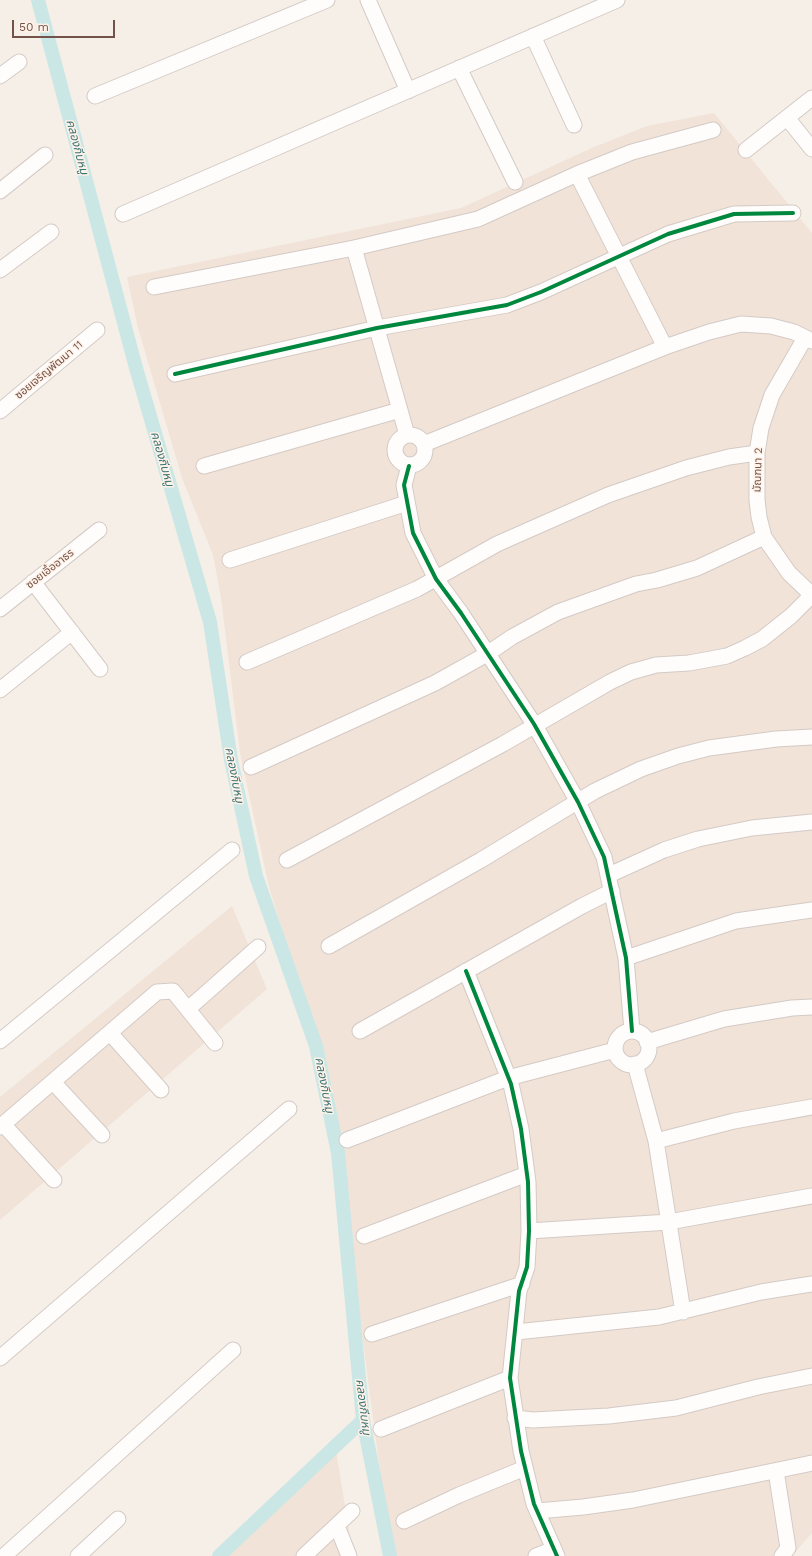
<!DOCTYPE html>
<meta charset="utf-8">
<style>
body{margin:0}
#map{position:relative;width:812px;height:1556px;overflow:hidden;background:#f6efe8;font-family:"Work Sans",sans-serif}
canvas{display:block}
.scale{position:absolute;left:12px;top:20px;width:103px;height:18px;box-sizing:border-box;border:2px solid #725249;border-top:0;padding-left:5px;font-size:12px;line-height:14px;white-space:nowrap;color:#725249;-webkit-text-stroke:3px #fff2e8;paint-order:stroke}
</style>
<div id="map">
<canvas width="812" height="1556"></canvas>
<div class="scale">50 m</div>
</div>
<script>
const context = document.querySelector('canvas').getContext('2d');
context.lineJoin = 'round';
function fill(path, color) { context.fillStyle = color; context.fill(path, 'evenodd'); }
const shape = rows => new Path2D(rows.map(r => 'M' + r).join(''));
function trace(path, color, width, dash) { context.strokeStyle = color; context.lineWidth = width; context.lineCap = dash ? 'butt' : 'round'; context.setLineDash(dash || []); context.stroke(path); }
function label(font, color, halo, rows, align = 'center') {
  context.font = font + ' "Work Sans","Noto Sans Thai",sans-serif'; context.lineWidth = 3; context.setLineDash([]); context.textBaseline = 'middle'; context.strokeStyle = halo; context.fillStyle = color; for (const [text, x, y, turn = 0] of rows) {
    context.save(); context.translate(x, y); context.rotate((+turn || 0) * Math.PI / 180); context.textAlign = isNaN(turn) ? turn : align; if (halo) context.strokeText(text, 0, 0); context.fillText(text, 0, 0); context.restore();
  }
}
fill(shape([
 [714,113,812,233,812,1533,792,1556,395,1556,385,1509,329,1084,269,887,240,753,221,598,213,555,182,478,138,328,127,277,461,208,594,147,647,126],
 [232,906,267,989,0,1220,0,1097],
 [335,1444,353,1556,215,1556]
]), '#f1e3d8');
trace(shape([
 [38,0,136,368,210,622,231,760,256,876,316,1046,338,1153,363,1420,390,1556],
 [219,1556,363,1420]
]), '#cae7e5', 14);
const minor = shape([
 [368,0,408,91],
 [533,36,574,125],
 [459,68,515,182],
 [0,76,19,62],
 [95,96,327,0],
 [788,119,812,149],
 [746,150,812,98],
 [577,174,665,347],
 [0,191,45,155],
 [123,214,617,0],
 [354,248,407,435],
 [0,270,51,232],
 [154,287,354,248,478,219,577,174,632,152,713,130],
 [805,338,772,395,761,428,757,453,757,500,759,517,764,537,789,573,812,595],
 [175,374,377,328,507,305,541,292,668,234,734,214,793,213],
 [0,411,97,330],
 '395 450a15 15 0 1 1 30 0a15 15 0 1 1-30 0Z',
 [424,444,665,347,709,332,741,324,771,326,794,332,812,341],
 [204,466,400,410],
 [409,466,404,485,413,533,436,579,461,613,534,724,578,802,604,857,626,958,632,1031],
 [230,560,407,503],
 [33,582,100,669],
 [0,609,99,530],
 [247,662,417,589,497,544,608,495,686,468,729,457,757,453],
 [0,690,72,632],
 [251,767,435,683,487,654,512,637,558,612,636,584,657,580,697,568,764,537],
 [287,860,503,744,610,682,631,672,656,665,689,663,727,656,745,648,762,639,791,616,812,595],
 [609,875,664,850,698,839,752,828,812,822],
 [329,946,481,860,595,791,641,769,678,756,709,748,776,739,812,737],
 [626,958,736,921,812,910],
 [466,971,511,1084,521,1129,528,1182,529,1231,527,1267,519,1291,510,1378,521,1451,534,1504,557,1556],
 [188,1009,258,947],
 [360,1031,582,906,612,891],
 '615 1048a17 17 0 1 1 34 0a17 17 0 1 1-34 0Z',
 [110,1033,161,1090],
 [0,1041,232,850],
 [647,1042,724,1019,792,1008,812,1007],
 [635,1064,656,1141,683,1312],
 [53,1082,102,1135],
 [3,1124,54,1180],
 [0,1127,157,992,173,991,215,1043],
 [347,1140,508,1078,615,1050],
 [656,1141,734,1121,812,1107],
 [529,1231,669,1222,812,1196],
 [364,1236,527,1174],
 [516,1332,659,1317,761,1292,812,1284],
 [372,1334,522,1284],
 [0,1358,289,1109],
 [515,1418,533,1420,609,1416,676,1408,758,1387,812,1376],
 [381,1429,510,1378],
 [776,1471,788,1548,782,1556],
 [537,1511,583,1507,633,1500,812,1463],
 [404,1521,459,1495,525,1468],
 [337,1526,349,1556],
 [4,1556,233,1350],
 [78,1556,118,1519],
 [304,1556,352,1511],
 [536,1556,554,1549]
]);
trace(minor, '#d4cac5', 17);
trace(minor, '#fefdfc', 15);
trace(shape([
 [175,374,377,328,507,305,541,292,668,234,734,214,793,213],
 [409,466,404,485,413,533,436,579,461,613,534,724,578,802,604,857,626,958,632,1031],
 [466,971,511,1084,521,1129,528,1182,529,1231,527,1267,519,1291,510,1378,521,1451,534,1504,557,1556]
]), '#00873e', 4);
label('11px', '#725249', '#fff2e8', [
 ["ซอยเจริญพัฒนา 11",49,370,-40],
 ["มัณฑนา 2",758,470,-88],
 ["ซอยเอิ้ออาธร",50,569,-38]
]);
label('italic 12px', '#3d7678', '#fff2e8', [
 ["คลองกีบหมู",77,147,75],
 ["คลองกีบหมู",162,459,74],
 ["คลองกีบหมู",234,775,79],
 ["คลองกีบหมู",324,1085,79],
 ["คลองกีบหมู",363,1407,83]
]);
</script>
